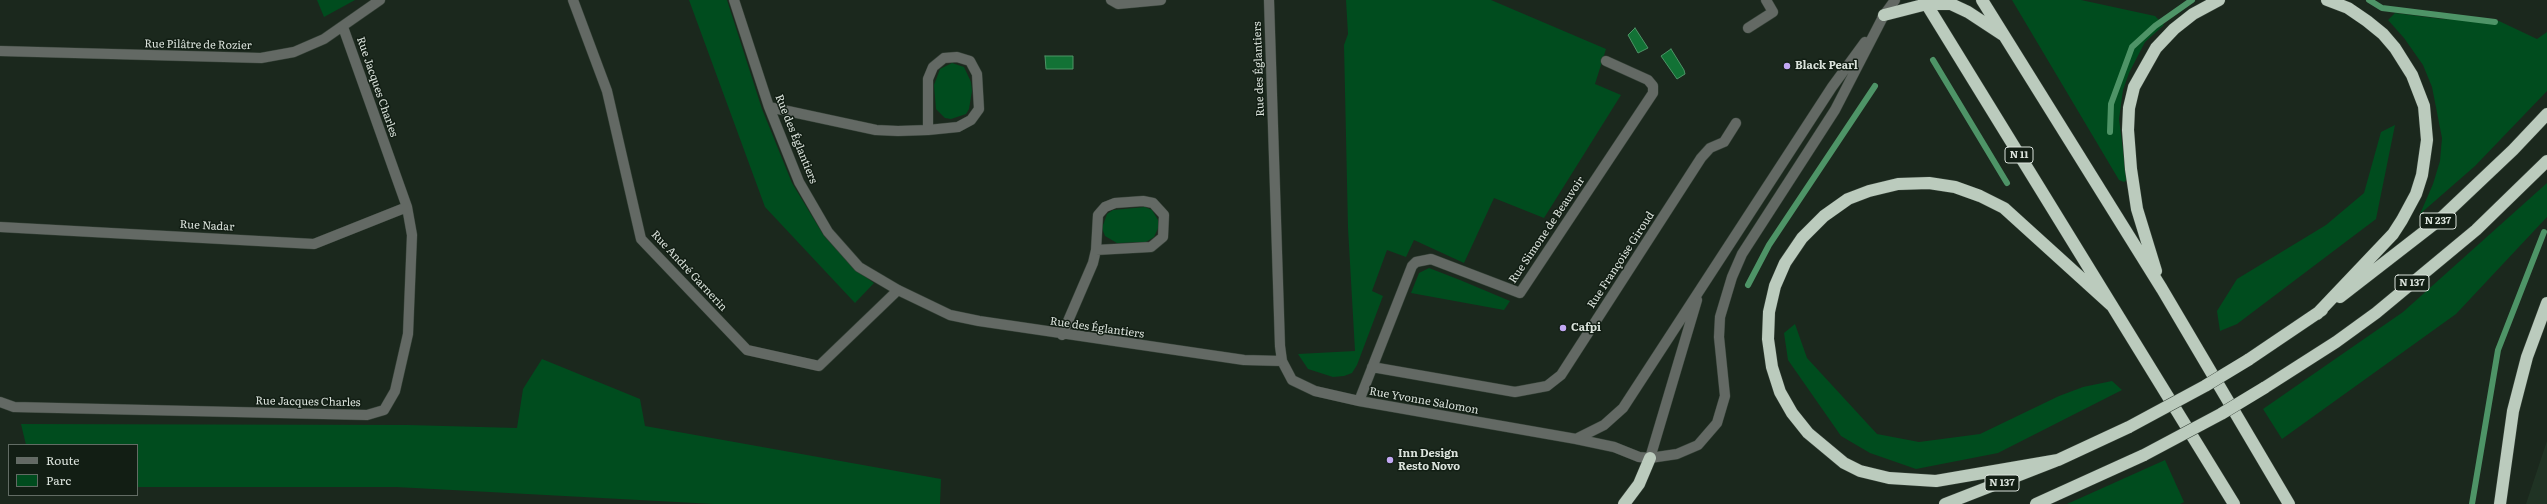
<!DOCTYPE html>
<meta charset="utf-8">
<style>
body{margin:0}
#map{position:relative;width:2547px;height:504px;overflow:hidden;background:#1b281d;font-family:Literata,serif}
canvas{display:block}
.legend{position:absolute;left:8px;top:444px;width:130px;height:52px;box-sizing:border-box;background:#121e14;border:1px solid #626c64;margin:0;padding:5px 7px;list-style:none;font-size:12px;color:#dae2db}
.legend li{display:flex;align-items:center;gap:8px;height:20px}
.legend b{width:20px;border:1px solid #626c64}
</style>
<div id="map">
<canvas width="2547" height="504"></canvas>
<ul class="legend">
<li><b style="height:5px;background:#636964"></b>Route</li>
<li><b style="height:11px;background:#004c1e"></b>Parc</li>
</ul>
</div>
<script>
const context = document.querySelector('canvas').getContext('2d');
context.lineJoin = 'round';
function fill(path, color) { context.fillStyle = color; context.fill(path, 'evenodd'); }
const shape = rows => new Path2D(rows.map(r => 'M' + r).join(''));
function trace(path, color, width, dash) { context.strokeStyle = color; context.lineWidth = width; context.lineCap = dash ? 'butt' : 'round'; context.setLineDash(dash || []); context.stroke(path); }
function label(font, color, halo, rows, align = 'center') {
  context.font = font + ' Literata,serif'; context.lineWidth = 3; context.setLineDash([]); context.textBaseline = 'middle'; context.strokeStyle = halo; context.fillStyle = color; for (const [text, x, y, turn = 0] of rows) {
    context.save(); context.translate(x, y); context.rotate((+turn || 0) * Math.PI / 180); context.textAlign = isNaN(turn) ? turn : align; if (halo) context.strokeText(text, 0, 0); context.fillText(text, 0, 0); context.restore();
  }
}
fill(shape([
 [2547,441,2547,504,2526,504]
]), '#203324');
fill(shape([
 [317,0,355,0,324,17],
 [689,0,727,0,762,109,792,183,824,236,856,270,874,283,855,303,765,207],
 [1346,0,1491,0,1606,49,1595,84,1621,95,1544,218,1494,198,1464,263,1414,240,1406,257,1387,250,1372,291,1383,296,1357,365,1352,373,1344,376,1333,377,1308,369,1298,354,1355,351,1348,228,1344,45,1348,34],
 [2012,0,2081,0,2155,16,2164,25,2145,42,2129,73,2123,90,2119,119,2127,180,2124,182,2119,180],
 [2395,13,2442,19,2499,21,2537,39,2547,32,2547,91,2475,166,2420,214,2433,184,2440,161,2442,138,2432,87,2423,65,2404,38,2388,20],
 [952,63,964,67,971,82,972,91,969,109,966,114,951,119,945,118,936,109,934,85,940,69],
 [2395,125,2376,219,2237,324,2220,331,2217,311,2237,279,2326,225,2364,193,2381,132],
 [2547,183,2547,217,2456,314,2282,439,2263,409,2403,312],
 [1145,207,1152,210,1158,220,1159,226,1154,237,1146,242,1117,243,1105,236,1102,228,1107,214,1113,210],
 [1429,268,1460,280,1510,301,1504,310,1411,293,1419,273],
 [1795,324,1807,358,1877,434,1919,442,1980,434,2059,396,2083,387,2112,381,2122,390,1998,453,1916,469,1870,453,1841,436,1788,360,1784,333],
 [542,359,640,399,645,426,941,479,940,504,714,504,396,487,137,487,137,445,26,445,21,424,408,425,517,428,523,389],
 [2165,460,2184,502,2180,504,2067,504]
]), '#004c1e');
const water = shape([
 [1635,28,1648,48,1638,53,1628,35,1635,28],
 [1671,49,1684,70,1685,74,1677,79,1661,56,1671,49],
 [1045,56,1073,56,1073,69,1046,69,1045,56]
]);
fill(water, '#127235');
trace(water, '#4e9467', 1);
trace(shape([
 [2369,0,2382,8,2495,22],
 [1933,60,2007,183],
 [2110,132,2111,104,2132,47,2155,26,2192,0],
 [1748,285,1769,245,1875,86],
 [2472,504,2498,350,2544,232]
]), '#4e9467', 6);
const minor = shape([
 [573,0,607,91,641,239,747,350,819,366,898,290],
 [734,0,769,107,799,182,828,232,859,267,898,290,950,315,979,321,1244,360,1282,361],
 [1111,0,1118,4,1161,0],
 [1269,0,1280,346,1282,361,1292,380,1315,391,1359,401,1576,439,1614,447,1639,457,1650,458,1677,454,1698,445,1717,423,1725,396,1719,337,1720,317,1732,277,1742,254,1835,110,1884,15],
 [1882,18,1895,0],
 [1748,28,1773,12,1766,0],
 [0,51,261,58,294,52,324,39,380,0],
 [769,107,876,130,898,131,928,130,958,127,971,120,979,109,977,74,970,61,957,57,944,58,933,67,928,79,928,130],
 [0,227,314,244,407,207],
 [1062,335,1093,263,1096,250,1098,215,1105,207,1115,203,1143,201,1153,203,1164,215,1163,237,1151,247,1096,250],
 [1372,367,1515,392,1547,386,1561,375,1701,158,1710,148,1724,142,1736,123],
 [1359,401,1412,266,1416,262,1431,259,1520,293,1653,93,1653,86,1648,80,1606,61],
 [0,402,14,407,367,415,384,410,395,391,408,334,412,235,407,207,343,27],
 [1576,439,1604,425,1623,408,1832,87,1865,42],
 [1650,458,1697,300]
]);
const highway = shape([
 [1924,0,2234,504],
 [1982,0,2162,289,2289,504],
 [1884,15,1927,4,1951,4,1968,12,2003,35],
 [2156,271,2137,209,2131,169,2128,130,2129,108,2134,87,2156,48,2174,29,2193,14,2219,0],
 [2340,297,2438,221,2513,150,2547,114],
 [2317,314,2393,234,2402,220,2416,194,2422,175,2427,140,2424,106,2412,75,2395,48,2383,34,2367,21,2348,8,2327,0],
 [2248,360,2322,310],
 [2264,388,2336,342,2376,313,2476,230,2547,161],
 [2058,460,1936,481,1889,478,1860,471,1844,463,1808,433,1792,413,1780,392,1772,367,1768,339,1769,312,1775,286,1785,263,1802,238,1824,216,1848,199,1869,191,1898,184,1929,183,1955,187,1980,196,2004,208,2111,305],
 [1624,504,1639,484,1650,458],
 [1945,504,2058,460,2129,427],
 [2036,504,2144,455],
 [2500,504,2513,411,2527,357,2547,303]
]);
trace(minor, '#364238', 11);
trace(highway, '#364238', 13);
trace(minor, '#636964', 10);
trace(highway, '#bbcbbd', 12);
const highwayBridge = shape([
 [2129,427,2205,386,2248,360],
 [2144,455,2221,414,2264,388]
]);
trace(highwayBridge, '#364238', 13, []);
trace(highwayBridge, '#bbcbbd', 12);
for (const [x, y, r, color] of [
 [1787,66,4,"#c2a8f3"],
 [1563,328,4,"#c2a8f3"],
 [1390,460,4,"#c2a8f3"]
]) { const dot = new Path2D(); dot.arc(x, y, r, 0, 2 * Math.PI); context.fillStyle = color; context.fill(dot); trace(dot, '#121e14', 1.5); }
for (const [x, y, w] of [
 [2019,155,28],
 [2438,221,36],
 [2412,283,34],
 [2002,483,34]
]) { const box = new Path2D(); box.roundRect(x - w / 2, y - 8, w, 16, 3); context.fillStyle = '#121e14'; context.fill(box); trace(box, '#dae2db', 1); }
label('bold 10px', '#dae2db', null, [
 ["N 11",2019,155],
 ["N 237",2438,221],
 ["N 137",2412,283],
 ["N 137",2002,483]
]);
label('11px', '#dae2db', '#121e14', [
 ["Rue Pilâtre de Rozier",198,45,1],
 ["Rue des Églantiers",1259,69,-92],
 ["Rue Jacques Charles",377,87,71],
 ["Rue des Églantiers",796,139,68],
 ["Rue Nadar",207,226,3],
 ["Rue Simone de Beauvoir",1547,230,-56],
 ["Rue Françoise Giroud",1621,260,-57],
 ["Rue André Garnerin",689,271,47],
 ["Rue des Églantiers",1097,328,8],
 ["Rue Yvonne Salomon",1424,401,10],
 ["Rue Jacques Charles",308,402,1]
]);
label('bold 11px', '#dae2db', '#121e14', [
 ["Black Pearl",1795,66],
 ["Cafpi",1571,328],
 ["Inn Design",1398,454],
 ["Resto Novo",1398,467]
], 'left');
</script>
